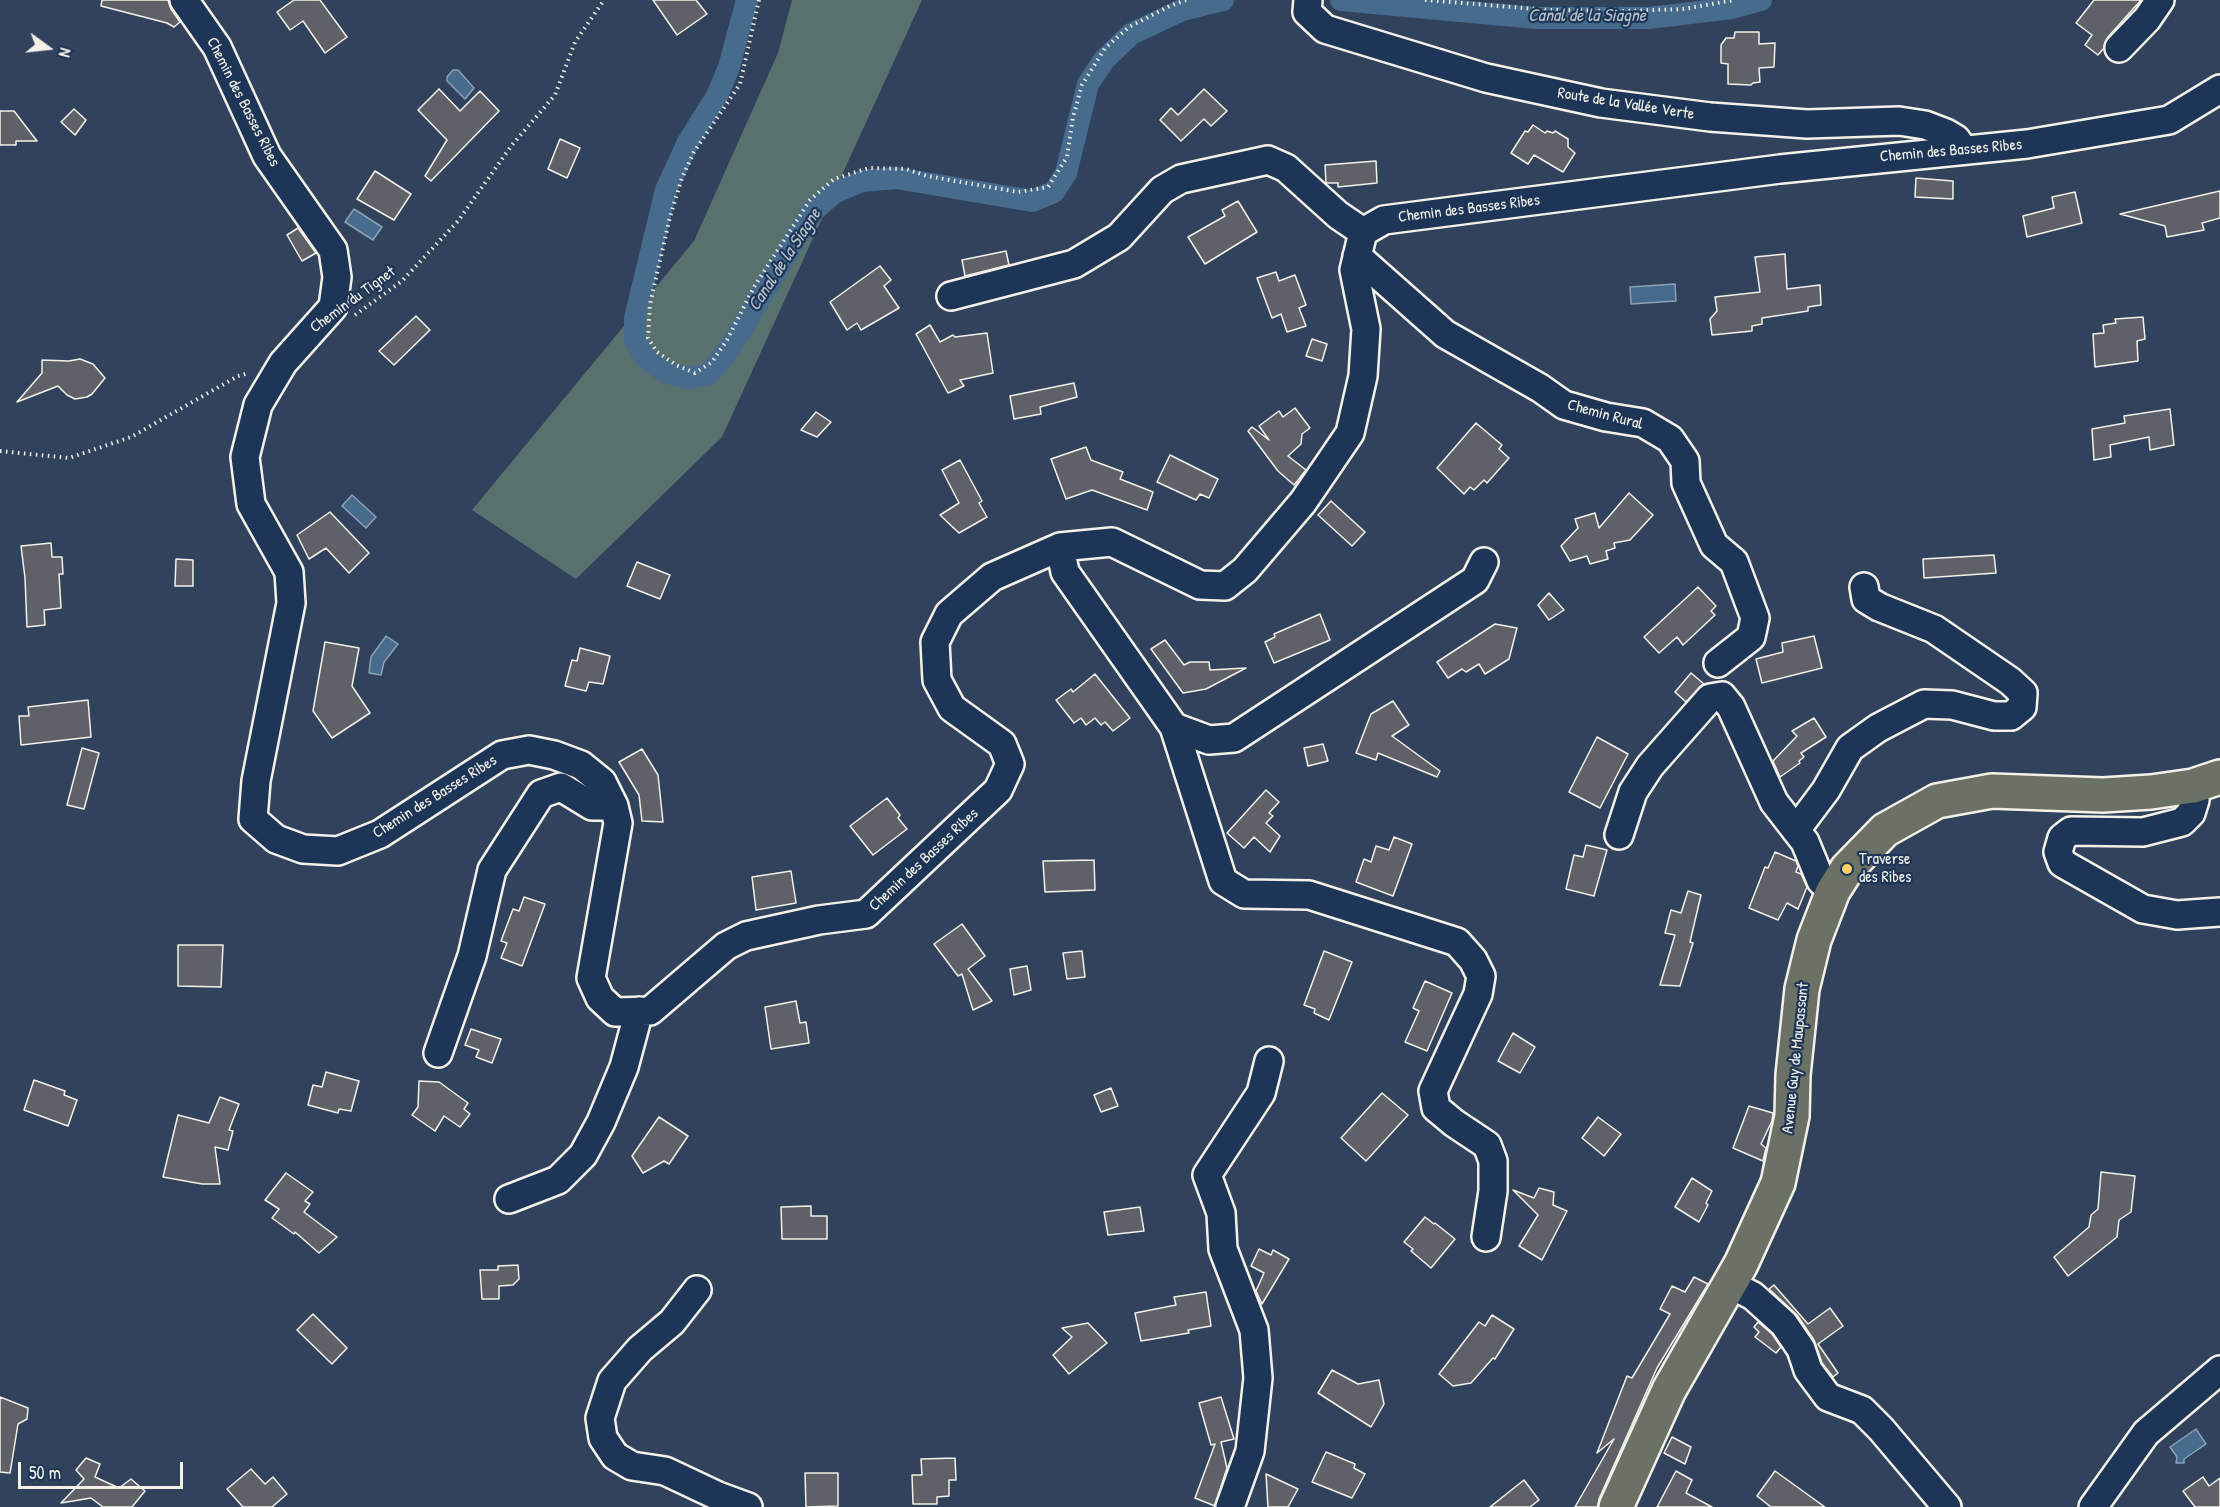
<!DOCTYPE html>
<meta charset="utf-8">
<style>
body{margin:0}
#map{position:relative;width:2220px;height:1507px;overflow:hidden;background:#31425c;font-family:"Patrick Hand",sans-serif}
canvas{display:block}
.north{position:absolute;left:18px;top:18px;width:60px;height:60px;-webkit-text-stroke:4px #1d3557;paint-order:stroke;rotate:105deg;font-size:16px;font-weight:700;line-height:24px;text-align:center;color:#f4f1e8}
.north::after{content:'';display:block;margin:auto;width:21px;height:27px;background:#f4f1e8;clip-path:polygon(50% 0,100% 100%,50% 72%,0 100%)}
.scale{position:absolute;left:18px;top:1462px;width:165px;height:27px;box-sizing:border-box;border:3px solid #f4f1e8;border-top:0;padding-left:8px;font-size:18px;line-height:21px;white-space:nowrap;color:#f4f1e8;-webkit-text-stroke:4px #1d3557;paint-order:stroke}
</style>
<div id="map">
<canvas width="2220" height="1507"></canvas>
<div class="north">N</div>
<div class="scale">50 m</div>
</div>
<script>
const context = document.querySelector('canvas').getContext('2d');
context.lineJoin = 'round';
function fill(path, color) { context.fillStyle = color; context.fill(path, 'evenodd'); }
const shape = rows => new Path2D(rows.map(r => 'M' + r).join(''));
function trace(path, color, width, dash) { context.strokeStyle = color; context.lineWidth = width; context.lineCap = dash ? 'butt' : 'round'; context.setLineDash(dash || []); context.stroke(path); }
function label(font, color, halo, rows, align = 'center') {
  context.font = font + ' "Patrick Hand",sans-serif'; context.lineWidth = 4.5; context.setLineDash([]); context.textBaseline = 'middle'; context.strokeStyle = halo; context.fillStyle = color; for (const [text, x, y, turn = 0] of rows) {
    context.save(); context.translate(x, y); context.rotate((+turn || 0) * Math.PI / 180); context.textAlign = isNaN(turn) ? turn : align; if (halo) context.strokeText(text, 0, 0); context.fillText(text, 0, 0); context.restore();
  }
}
fill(shape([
 [792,0,922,0,722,437,576,579,472,510,694,241,778,53]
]), '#58716e');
const water = shape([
 [453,70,458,70,474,88,465,99,447,81,447,77,453,70],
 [354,209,382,227,373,240,345,222,354,209],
 [1675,284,1676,301,1631,304,1630,287,1675,284],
 [352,495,376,517,366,528,342,506,352,495],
 [386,636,398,644,384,662,381,675,369,673,371,657,386,636],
 [2196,1429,2206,1444,2184,1459,2184,1463,2176,1463,2177,1457,2170,1447,2196,1429]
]);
fill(water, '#466b8d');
trace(water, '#8ca1b1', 1.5);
trace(shape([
 [747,0,729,67,717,96,688,142,666,190,635,318,635,340,646,358,665,372,688,378,709,374,730,348,812,212,834,193,862,181,896,178,1032,201,1054,192,1066,173,1088,84,1104,60,1131,34,1182,10,1223,0],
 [1341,0,1536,18,1649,18,1732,8,1761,0]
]), '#466b8d', 22);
const building = shape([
 [102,0,168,0,171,9,180,22,174,27,167,23,101,6,102,0],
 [294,0,320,0,347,37,325,53,303,21,290,30,277,12,294,0],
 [653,0,696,0,707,14,677,35,653,0],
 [2094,0,2141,0,2108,37,2104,48,2098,55,2085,45,2092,35,2076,23,2094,0],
 [1735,32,1759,32,1759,44,1775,43,1774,67,1759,68,1760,82,1753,83,1751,85,1728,84,1728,64,1721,63,1721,45,1726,38,1734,38,1735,32],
 [439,89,460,111,480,91,499,111,431,181,425,176,447,140,418,110,439,89],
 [1204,89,1227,111,1211,126,1204,119,1181,141,1160,120,1171,108,1178,115,1204,89],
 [74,109,86,120,75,135,61,122,74,109],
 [0,111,14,111,37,141,16,141,16,145,0,145,0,111],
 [1533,125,1545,133,1547,131,1553,133,1555,131,1568,139,1568,147,1575,153,1563,172,1534,155,1528,164,1511,153,1525,131,1528,132,1533,125],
 [560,139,580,148,567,178,548,169,560,139],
 [1376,161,1377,183,1338,187,1338,183,1326,183,1325,165,1376,161],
 [375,171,411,194,394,220,357,199,375,171],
 [1916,178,1953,181,1953,199,1915,197,1916,178],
 [2220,191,2220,218,2202,223,2204,230,2167,237,2165,226,2120,214,2220,191],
 [2075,192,2082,223,2027,237,2023,216,2054,208,2052,197,2075,192],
 [1238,201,1257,232,1205,264,1188,237,1225,216,1222,210,1238,201],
 [298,228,316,253,302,261,287,235,298,228],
 [1006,251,1009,265,965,276,962,260,1006,251],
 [1785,254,1787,289,1820,285,1821,305,1808,307,1808,311,1762,318,1762,324,1752,326,1752,331,1712,335,1710,319,1717,311,1715,297,1760,292,1755,257,1785,254],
 [880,266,891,280,884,286,899,308,861,330,857,323,847,330,830,302,880,266],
 [1276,272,1279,281,1295,275,1306,305,1299,308,1306,326,1287,332,1281,314,1272,318,1257,278,1276,272],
 [416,316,430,330,394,365,379,351,416,316],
 [2143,317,2145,339,2137,341,2138,361,2095,367,2093,334,2104,333,2103,325,2116,323,2115,319,2143,317],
 [930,325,940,342,953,335,955,337,987,333,993,373,960,380,964,386,948,393,916,334,930,325],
 [1312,339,1327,344,1322,361,1306,356,1312,339],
 [80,359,93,364,105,378,92,394,87,397,75,399,67,395,58,386,17,402,42,373,42,360,69,361,80,359],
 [1074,383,1077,397,1040,407,1041,414,1014,419,1010,396,1074,383],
 [1295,408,1310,428,1302,434,1301,444,1288,456,1306,470,1294,485,1278,471,1248,431,1252,427,1269,440,1259,426,1279,411,1283,417,1295,408],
 [2170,409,2174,445,2150,450,2149,437,2110,445,2111,457,2094,460,2092,429,2125,423,2124,416,2170,409],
 [816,412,831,422,817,437,801,430,816,412],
 [1476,423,1502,445,1499,449,1509,458,1487,483,1484,480,1474,490,1470,487,1464,494,1437,468,1476,423],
 [1086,447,1091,460,1123,472,1120,479,1153,492,1147,510,1092,490,1066,499,1051,459,1086,447],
 [1170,455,1218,479,1209,498,1200,494,1196,500,1157,482,1170,455],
 [960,460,982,501,979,503,987,517,959,533,940,515,959,503,942,470,960,460],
 [1629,493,1653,515,1630,540,1614,543,1615,548,1606,551,1608,559,1590,564,1587,556,1570,561,1561,546,1578,528,1575,519,1595,513,1599,528,1629,493],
 [1331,501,1365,532,1352,546,1318,515,1331,501],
 [330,512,369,553,349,573,326,548,309,559,297,535,330,512],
 [51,543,52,557,62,557,63,574,59,574,61,608,44,610,45,625,27,627,25,578,21,546,51,543],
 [1994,555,1996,573,1924,578,1923,559,1994,555],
 [176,559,193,560,193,586,175,586,176,559],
 [637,562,670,575,660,599,627,586,637,562],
 [1698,587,1716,606,1711,611,1715,615,1683,645,1677,637,1659,653,1644,637,1698,587],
 [1549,593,1564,610,1549,620,1538,605,1549,593],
 [1320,614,1330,640,1274,663,1265,642,1275,637,1274,634,1320,614],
 [1495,624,1517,628,1509,659,1485,674,1479,664,1466,672,1462,669,1448,678,1437,662,1495,624],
 [1814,636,1822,668,1762,683,1756,659,1783,652,1782,643,1814,636],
 [1165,640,1184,665,1190,662,1209,662,1210,670,1246,668,1206,689,1183,693,1151,649,1165,640],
 [325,642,359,648,352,686,370,713,332,738,313,711,325,642],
 [580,648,610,656,603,684,589,682,586,691,565,686,572,660,577,661,580,648],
 [1691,673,1704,684,1686,702,1675,692,1691,673],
 [1095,674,1130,718,1113,731,1105,722,1101,725,1095,718,1086,725,1081,718,1074,723,1056,700,1071,689,1073,692,1095,674],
 [88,700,91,737,21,745,19,716,29,716,28,707,88,700],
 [1393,701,1409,725,1392,736,1440,771,1437,777,1378,753,1376,760,1356,753,1371,714,1393,701],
 [1814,718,1826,737,1801,753,1804,757,1799,761,1800,763,1780,777,1773,761,1797,736,1792,731,1814,718],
 [1597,737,1628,754,1600,808,1569,792,1597,737],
 [1323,744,1328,761,1308,766,1304,748,1323,744],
 [82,748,99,753,84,809,67,805,82,748],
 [642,749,658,775,663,822,642,821,639,795,619,762,642,749],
 [1266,790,1279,802,1269,813,1273,816,1266,823,1280,836,1270,852,1254,837,1244,848,1227,833,1266,790],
 [887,798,900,815,898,818,907,829,873,855,850,826,887,798],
 [1394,837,1412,844,1393,896,1356,882,1364,859,1371,862,1376,846,1389,850,1394,837],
 [1586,845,1607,850,1594,896,1566,889,1574,855,1583,857,1586,845],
 [1775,852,1796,861,1798,866,1796,872,1801,874,1807,887,1798,909,1787,903,1778,920,1749,908,1765,867,1768,868,1775,852],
 [1094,860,1095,890,1045,892,1043,861,1094,860],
 [791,871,796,903,756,910,752,877,791,871],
 [1688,891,1701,895,1690,942,1693,943,1680,986,1660,985,1675,935,1665,933,1671,910,1681,913,1688,891],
 [524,897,545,904,522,966,501,958,507,943,501,941,513,909,519,911,524,897],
 [962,924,985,956,968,969,992,1001,973,1010,962,974,958,976,934,944,962,924],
 [178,945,223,945,221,987,178,986,178,945],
 [1082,951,1085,977,1067,979,1063,953,1082,951],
 [1324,951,1352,962,1329,1020,1314,1013,1315,1009,1304,1005,1324,951],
 [1027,966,1031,990,1014,995,1010,969,1027,966],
 [1425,981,1452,993,1427,1051,1405,1042,1419,1011,1413,1008,1425,981],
 [796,1001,800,1023,806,1022,809,1043,771,1049,765,1007,796,1001],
 [471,1029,501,1039,492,1063,476,1057,479,1050,465,1045,471,1029],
 [1513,1033,1535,1047,1520,1073,1498,1061,1513,1033],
 [326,1072,359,1081,351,1111,339,1109,338,1113,308,1105,313,1085,322,1087,326,1072],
 [34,1080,65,1091,64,1095,77,1100,68,1126,24,1110,34,1080],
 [419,1081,439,1082,468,1103,464,1109,470,1114,460,1127,444,1116,435,1131,412,1115,418,1107,419,1081],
 [1111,1088,1118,1106,1101,1112,1094,1095,1111,1088],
 [1382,1093,1408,1115,1366,1161,1341,1138,1382,1093],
 [220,1097,239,1104,229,1130,233,1131,228,1150,215,1147,220,1184,202,1184,163,1177,178,1115,209,1123,220,1097],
 [1749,1106,1773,1113,1772,1121,1761,1144,1766,1148,1763,1161,1733,1148,1749,1106],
 [659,1117,688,1136,669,1164,664,1161,643,1173,632,1156,659,1117],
 [1598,1117,1621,1134,1604,1156,1582,1138,1598,1117],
 [2101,1172,2135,1176,2131,1212,2119,1220,2117,1237,2068,1276,2054,1257,2089,1227,2091,1215,2098,1209,2101,1172],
 [286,1173,313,1192,305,1201,310,1204,304,1212,337,1237,319,1253,295,1232,294,1234,272,1218,279,1209,265,1200,286,1173],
 [1692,1178,1712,1191,1706,1203,1708,1205,1699,1222,1675,1207,1692,1178],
 [1539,1188,1554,1192,1553,1205,1567,1211,1542,1260,1519,1246,1538,1215,1513,1190,1534,1198,1539,1188],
 [811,1206,811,1216,827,1216,827,1239,782,1239,781,1207,811,1206],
 [1140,1207,1144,1231,1108,1235,1104,1212,1140,1207],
 [1425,1217,1434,1224,1435,1223,1455,1239,1431,1268,1411,1251,1413,1249,1404,1242,1425,1217],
 [1259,1249,1271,1255,1273,1250,1289,1259,1262,1304,1256,1291,1264,1273,1251,1266,1259,1249],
 [518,1265,519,1279,513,1285,499,1286,499,1299,482,1299,480,1270,498,1270,498,1266,518,1265],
 [1694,1277,1708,1284,1657,1368,1599,1499,1598,1507,1575,1507,1614,1439,1597,1453,1627,1376,1632,1378,1670,1314,1660,1309,1672,1286,1685,1292,1694,1277],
 [1774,1285,1808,1324,1830,1308,1843,1326,1818,1344,1838,1373,1833,1377,1822,1363,1814,1340,1797,1315,1769,1289,1774,1285],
 [1206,1292,1211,1326,1188,1330,1189,1333,1141,1341,1135,1313,1176,1305,1174,1297,1206,1292],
 [313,1314,347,1348,332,1364,297,1330,313,1314],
 [1492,1315,1514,1329,1495,1359,1493,1358,1471,1383,1453,1386,1439,1374,1479,1322,1485,1326,1492,1315],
 [1758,1322,1772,1334,1781,1347,1776,1353,1755,1337,1759,1332,1754,1327,1758,1322],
 [1088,1323,1107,1343,1069,1374,1053,1355,1072,1337,1062,1328,1088,1323],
 [1332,1370,1358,1384,1379,1380,1384,1404,1371,1427,1318,1393,1332,1370],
 [0,1397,28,1408,27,1419,18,1424,10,1473,0,1472,0,1397],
 [1221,1397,1234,1439,1221,1442,1227,1468,1215,1506,1195,1498,1215,1444,1211,1445,1199,1403,1221,1397],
 [1672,1437,1691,1447,1685,1464,1664,1453,1672,1437],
 [1326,1452,1355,1464,1354,1468,1365,1474,1352,1498,1312,1482,1326,1452],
 [86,1458,100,1464,95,1477,119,1488,131,1479,145,1491,132,1507,103,1507,91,1498,61,1503,84,1479,76,1470,86,1458],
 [955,1458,956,1480,949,1480,949,1496,937,1497,937,1504,913,1504,912,1475,922,1475,921,1459,955,1458],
 [251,1469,265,1484,273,1477,287,1494,272,1507,243,1507,227,1489,251,1469],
 [1676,1471,1692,1480,1686,1493,1712,1507,1657,1507,1676,1471],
 [1775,1471,1825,1507,1771,1507,1757,1496,1775,1471],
 [805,1473,838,1473,838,1506,806,1507,805,1473],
 [1266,1474,1298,1489,1288,1507,1268,1507,1266,1474],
 [2203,1477,2209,1486,2220,1478,2220,1507,2195,1507,2183,1491,2203,1477],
 [1524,1480,1539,1500,1530,1507,1490,1507,1524,1480]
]);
fill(building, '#5f6169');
trace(building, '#f4f1e8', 1.5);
const minor = shape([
 [184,0,217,47,267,156,333,250,337,277,333,307,283,363,258,405,245,457,251,504,289,572,291,603,256,781,253,819,276,839,303,849,338,851,380,834,502,755,529,750,554,755,581,765,602,782,614,806,618,823,591,978,600,998,615,1012,650,1011,726,946,746,936,819,920,866,914,998,790,1010,764,1002,744,952,708,937,680,935,642,949,614,992,577,1060,547,1112,542,1200,585,1225,586,1245,570,1303,502,1350,433,1363,376,1366,329,1354,270,1363,232,1384,220,1780,169,2027,144,2169,120,2220,89],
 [1308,0,1307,12,1325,29,1486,78,1601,103,1710,117,1807,124,1899,121,1925,125,1946,133,1956,139,1963,149],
 [2119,48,2147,19,2160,0],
 [1357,256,1445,334,1540,388,1564,405,1606,417,1643,423,1670,439,1685,461,1686,483,1714,545,1734,562,1755,618,1751,637,1718,663],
 [951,296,1074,264,1119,237,1162,190,1181,179,1268,160,1286,168,1338,215,1363,232],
 [1060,547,1065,572,1174,727,1209,740,1234,738,1475,580,1484,562],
 [1174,727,1223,881,1244,894,1309,895,1457,942,1473,960,1481,976,1478,994,1433,1091,1436,1108,1454,1123,1487,1145,1493,1161,1493,1191,1486,1237],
 [2193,786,2195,800,2191,813,2182,822,2143,832,2071,831,2062,838,2058,852,2062,863,2143,909,2177,915,2220,912],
 [1796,830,1826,790,1850,748,1878,728,1924,704,1952,705,1994,716,2011,716,2022,707,2023,693,2010,681,1934,629,1879,607,1866,599,1864,587],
 [1619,835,1633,792,1650,766,1710,698,1722,696,1731,707,1774,802,1805,842,1821,881,1833,891],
 [438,1053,472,956,492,870,541,794,561,787,592,806,614,806],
 [509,1199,558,1180,583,1155,601,1122,624,1067,639,1011],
 [1730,1284,1753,1296,1784,1324,1801,1349,1808,1370,1828,1397,1862,1410,1881,1429,1947,1507],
 [697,1290,672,1322,640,1349,612,1381,600,1418,603,1438,615,1456,632,1466,665,1471,718,1496,748,1507],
 [1230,1507,1250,1451,1258,1378,1254,1330,1223,1249,1221,1213,1207,1175,1261,1093,1269,1061],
 [2093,1507,2146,1433,2220,1370]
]);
const major = shape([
 [1616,1507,1669,1390,1741,1264,1778,1183,1792,1116,1793,1075,1802,989,1814,940,1833,891,1847,869,1885,830,1937,801,1992,791,2103,795,2151,792,2193,786,2220,777]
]);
trace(minor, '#f4f1e8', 32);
trace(major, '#f4f1e8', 38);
trace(shape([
 [759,0,740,84,694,152,682,178,670,217,650,304,648,338,657,352,676,365,695,373,712,362,727,340,754,287,810,200,834,179,869,168,906,169,927,176,1018,192,1048,187,1067,157,1073,117,1082,85,1105,48,1129,27,1170,6,1186,0],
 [1425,0,1549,10,1624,11,1684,9,1734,0],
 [355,315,402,281,458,221,512,145,555,95,575,42,604,0],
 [0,451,69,458,131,437,238,376,249,373]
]), '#f4f1e8', 4, [1.5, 4.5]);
trace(minor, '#1d3557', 27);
trace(major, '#6b7165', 33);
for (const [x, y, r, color] of [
 [1847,869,6,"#ffd166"]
]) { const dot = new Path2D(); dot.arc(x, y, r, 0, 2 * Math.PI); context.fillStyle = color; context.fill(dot); trace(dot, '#1d3557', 2); }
label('16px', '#f4f1e8', '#1d3557', [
 ["Chemin des Basses Ribes",243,102,63],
 ["Route de la Vallée Verte",1626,104,9],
 ["Chemin des Basses Ribes",1951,151,-5],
 ["Chemin des Basses Ribes",1469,209,-7],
 ["Chemin du Tignet",353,300,-36],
 ["Chemin Rural",1605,415,15],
 ["Chemin des Basses Ribes",435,797,-32],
 ["Chemin des Basses Ribes",924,860,-43],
 ["Avenue Guy de Maupassant",1796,1058,-84]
]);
label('16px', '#f4f1e8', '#1d3557', [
 ["Traverse",1859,860],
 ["des Ribes",1859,878]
], 'left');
label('italic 18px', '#b7c2c8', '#1d3557', [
 ["Canal de la Siagne",1587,16],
 ["Canal de la Siagne",785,260,-57]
]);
</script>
